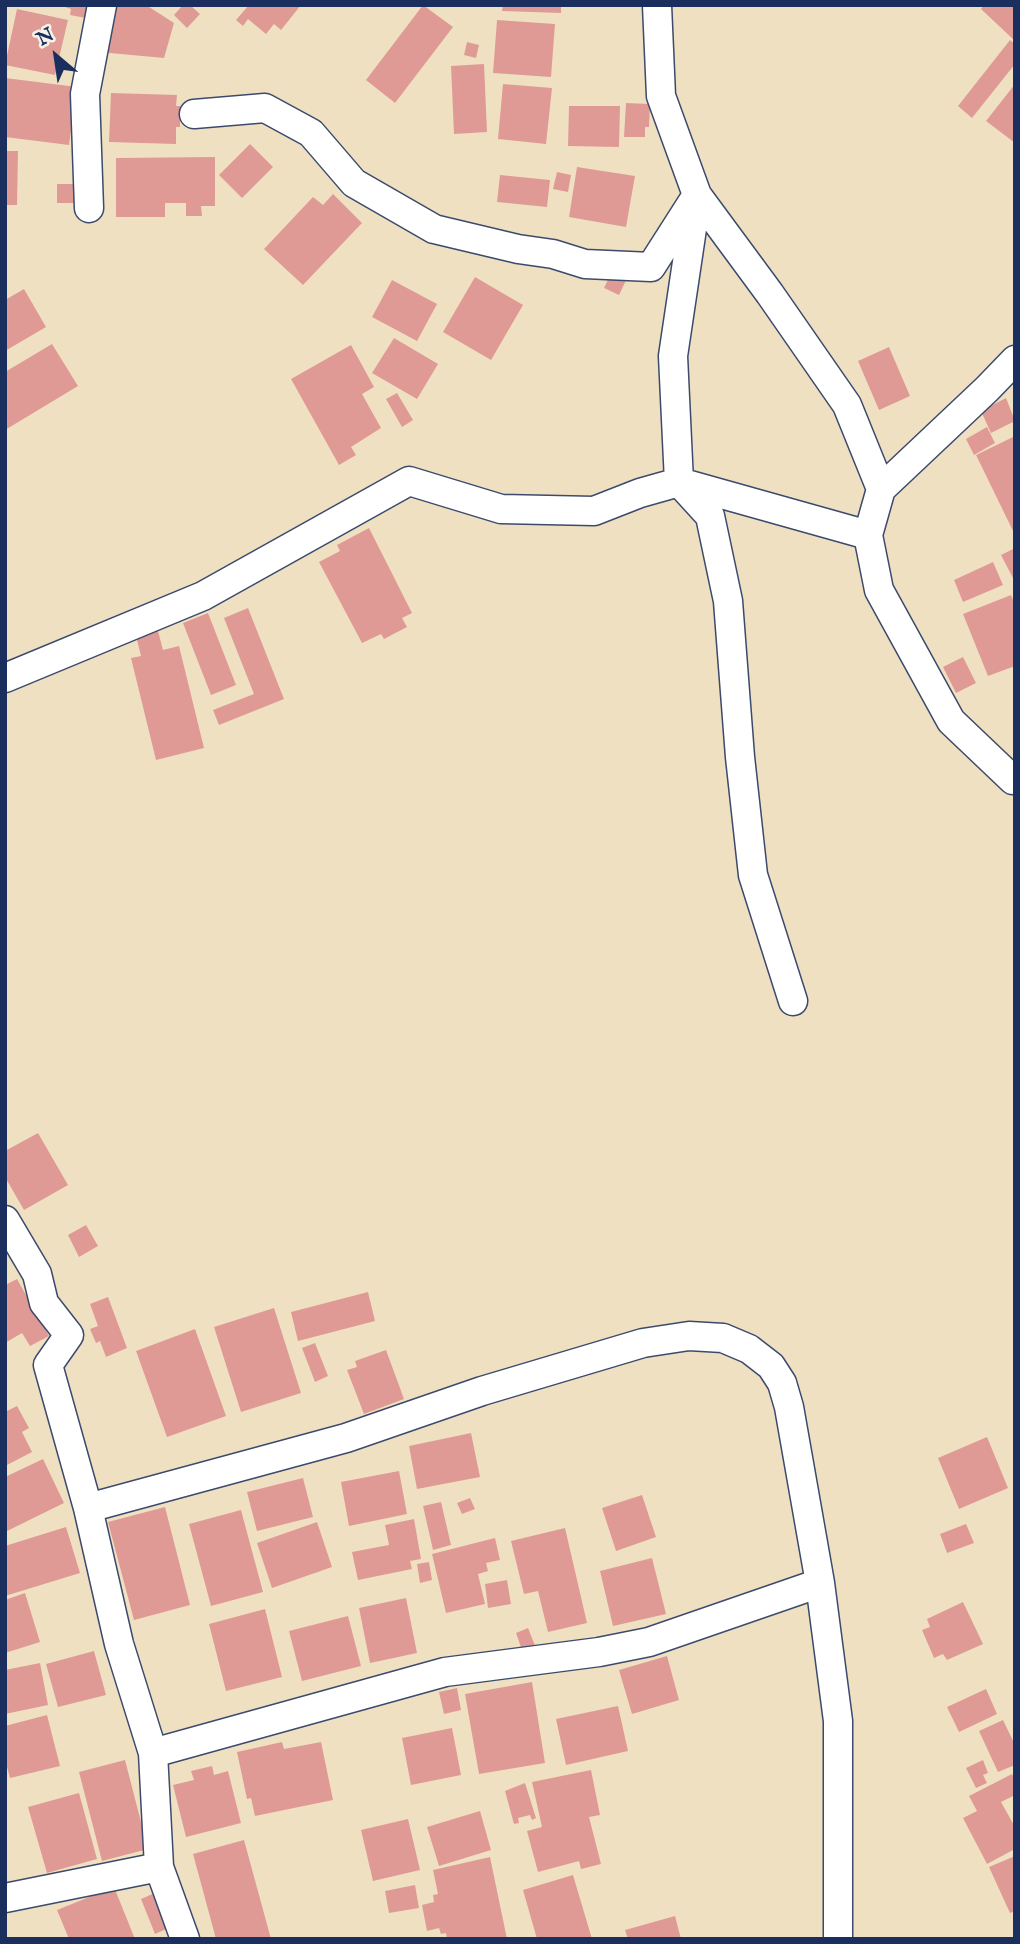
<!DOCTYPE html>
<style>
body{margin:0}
#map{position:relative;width:1020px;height:1944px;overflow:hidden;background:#f0e0c2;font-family:"IM FELL English",serif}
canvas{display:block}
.frame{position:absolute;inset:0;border:7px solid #1b2f5e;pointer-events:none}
.north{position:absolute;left:21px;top:21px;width:70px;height:70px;-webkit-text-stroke:5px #f7f3e8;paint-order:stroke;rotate:331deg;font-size:19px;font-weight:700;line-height:28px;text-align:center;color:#1b2f5e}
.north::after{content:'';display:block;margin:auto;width:24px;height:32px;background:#1b2f5e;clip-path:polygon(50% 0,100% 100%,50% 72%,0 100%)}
</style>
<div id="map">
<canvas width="1020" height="1944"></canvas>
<div class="frame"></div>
<div class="north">N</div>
</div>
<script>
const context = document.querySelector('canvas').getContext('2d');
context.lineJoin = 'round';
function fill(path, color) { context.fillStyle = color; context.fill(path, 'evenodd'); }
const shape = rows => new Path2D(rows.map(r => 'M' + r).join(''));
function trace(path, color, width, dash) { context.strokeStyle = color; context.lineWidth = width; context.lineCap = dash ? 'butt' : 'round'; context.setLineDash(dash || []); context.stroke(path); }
fill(shape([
 [59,5,89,5,86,18,70,15,71,9],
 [111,5,146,5,174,23,164,58,99,52],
 [183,5,190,5,200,14,187,28,174,15],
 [249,5,301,5,281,30,274,24,266,34,248,19,243,26,236,20],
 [423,5,453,27,395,103,366,80],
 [503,5,561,5,561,13,502,11],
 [984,5,1015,5,1015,41,981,9],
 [17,9,68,20,55,75,5,65],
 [497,20,555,24,551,77,493,73],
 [1010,40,1015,44,1015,64,972,118,958,106],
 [467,42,479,45,476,58,464,55],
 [484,64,487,132,454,134,451,66],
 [5,78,77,87,69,145,5,137],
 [503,84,552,88,546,144,498,139],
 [1015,84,1015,143,986,121],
 [111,93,177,95,176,106,180,106,180,127,176,127,176,144,109,142],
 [626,103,650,104,649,127,645,127,645,137,624,137],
 [569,106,620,106,619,147,568,146],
 [250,144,273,167,242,198,219,175],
 [5,151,18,151,17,205,5,205],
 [215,157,215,206,201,206,202,216,186,216,186,203,165,203,165,217,116,217,116,158],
 [577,167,635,176,626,227,569,217],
 [557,172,571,175,568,192,553,189],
 [500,175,550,180,547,207,497,202],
 [57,184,83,184,82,203,57,203],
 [333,194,362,223,303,285,264,249,313,197,323,205],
 [614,267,629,274,619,295,604,288],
 [475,277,523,305,491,360,443,332],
 [392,280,437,304,417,341,372,317],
 [24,289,46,327,5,351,5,300],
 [394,338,438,364,417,399,372,373],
 [52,344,78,386,5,430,5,372],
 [351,345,374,387,362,394,381,428,351,447,356,455,339,465,291,379],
 [889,347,910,396,879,410,858,361],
 [397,393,413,420,402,427,386,399],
 [1006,398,1015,421,991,433,981,411],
 [987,427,995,443,974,455,966,439],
 [1015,436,1015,535,976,455],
 [369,528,412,613,402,618,407,627,384,639,381,634,362,643,319,562,340,551,337,545],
 [1015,548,1015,582,1001,555],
 [993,562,1003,585,963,602,954,580],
 [1011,595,1015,605,1015,666,988,676,963,614],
 [248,608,284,699,219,725,213,710,254,694,224,618],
 [208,613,236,685,211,695,183,623],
 [158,631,163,650,179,646,204,748,156,760,131,658,141,656,136,636],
 [963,657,976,683,956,693,943,667],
 [38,1133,68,1185,24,1210,5,1177,5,1151],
 [86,1225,98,1246,79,1257,68,1235],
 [17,1279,49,1336,30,1346,22,1333,5,1343,5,1285],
 [368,1292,375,1321,298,1341,291,1312],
 [108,1297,127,1348,106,1357,100,1341,96,1343,90,1329,98,1326,90,1304],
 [274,1308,301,1393,241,1412,214,1327],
 [195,1329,226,1416,167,1437,136,1351],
 [315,1343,328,1376,315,1382,302,1348],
 [386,1350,404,1399,364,1414,347,1370,357,1367,355,1361],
 [17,1406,29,1428,22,1432,32,1452,5,1466,5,1412],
 [471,1433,480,1477,417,1489,409,1446],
 [987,1437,1008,1488,959,1509,938,1458],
 [43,1459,64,1503,5,1532,5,1477],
 [399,1471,407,1514,349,1526,341,1482],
 [303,1478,313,1517,257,1531,247,1492],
 [642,1495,656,1537,616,1551,602,1508],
 [470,1498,475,1509,462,1514,457,1503],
 [441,1502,451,1545,433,1550,423,1506],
 [165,1507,190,1605,134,1620,108,1522],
 [241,1510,263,1592,211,1606,189,1524],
 [414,1519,421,1559,410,1561,412,1569,358,1580,352,1552,389,1545,385,1525],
 [317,1522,332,1567,272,1588,257,1543],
 [966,1524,974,1543,947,1553,940,1534],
 [66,1527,80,1573,5,1596,5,1546],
 [565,1528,587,1623,548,1632,538,1591,524,1594,511,1541],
 [495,1538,500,1560,486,1563,488,1571,478,1574,485,1604,446,1613,432,1554],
 [652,1558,666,1614,613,1626,600,1571],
 [429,1562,432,1580,420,1583,417,1564],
 [507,1580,511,1604,488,1608,485,1584],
 [25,1593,40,1642,5,1653,5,1600],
 [406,1598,417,1653,370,1663,359,1608],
 [963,1602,983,1644,947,1660,943,1654,934,1658,922,1630,930,1627,927,1619],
 [265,1609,282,1677,226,1691,209,1624],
 [348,1616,361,1666,302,1681,289,1631],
 [528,1628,536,1648,523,1653,516,1633],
 [94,1651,106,1695,58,1707,46,1664],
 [667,1656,679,1700,632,1714,619,1670],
 [40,1663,48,1705,5,1714,5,1670],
 [532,1682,545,1763,479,1774,465,1694],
 [457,1688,461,1710,444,1714,439,1692],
 [986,1689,997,1714,959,1732,947,1707],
 [618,1706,628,1751,566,1765,556,1719],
 [47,1715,60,1766,10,1778,5,1759,5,1726],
 [1003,1720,1015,1745,1015,1765,998,1772,979,1731],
 [452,1728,461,1775,411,1785,402,1738],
 [282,1742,284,1749,321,1742,333,1800,255,1816,251,1798,247,1799,237,1752],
 [125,1760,148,1849,102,1861,79,1772],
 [983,1760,988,1773,983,1775,987,1783,976,1788,966,1768],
 [212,1766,214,1775,228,1771,241,1823,186,1837,173,1785,194,1780,191,1771],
 [591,1770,600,1815,589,1817,601,1864,581,1869,579,1861,538,1872,527,1831,542,1827,532,1782],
 [1012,1774,1015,1780,1015,1795,1001,1802,1015,1827,1015,1849,987,1864,963,1818,977,1811,969,1796],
 [525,1783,536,1818,532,1820,530,1815,518,1818,519,1823,514,1824,505,1791],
 [79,1793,97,1859,47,1873,28,1807],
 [480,1811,491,1850,439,1866,427,1827],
 [408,1819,420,1870,373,1881,361,1830],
 [244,1840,271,1939,216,1939,193,1854],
 [1015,1856,1015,1911,1010,1913,989,1867],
 [490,1857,507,1939,447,1939,446,1933,441,1934,439,1928,427,1931,422,1905,434,1902,433,1895,438,1894,433,1870],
 [573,1875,592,1939,537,1939,523,1890],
 [415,1885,419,1908,389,1913,385,1891],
 [114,1887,135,1939,69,1939,57,1910],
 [157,1892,171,1927,155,1934,141,1899],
 [675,1916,681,1939,628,1939,625,1930]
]), '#e09a95');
const street = shape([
 [194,114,265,108,311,133,354,183,434,229,518,249,553,254,585,264,651,267,697,195,661,96,657,5],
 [89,208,85,94,102,5],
 [5,678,203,596,409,481,501,509,594,511,640,493,679,482,868,535],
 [1013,780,951,721,879,590,868,535,881,489,987,389,1015,360],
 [793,1001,753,875,740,757,728,601,710,516,679,482,673,356,697,195,770,294,847,405,881,489],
 [5,1220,37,1274,44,1303,69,1335,48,1365,88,1508,119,1644,153,1753,159,1867,185,1939],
 [88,1508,346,1438,482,1391,643,1343,689,1336,723,1338,749,1349,771,1366,782,1383,789,1407,820,1583,838,1721,838,1939],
 [153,1753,445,1672,599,1652,649,1642,820,1583],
 [5,1898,159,1867]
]);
trace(street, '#3b4a6d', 31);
trace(street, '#fff', 28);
</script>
